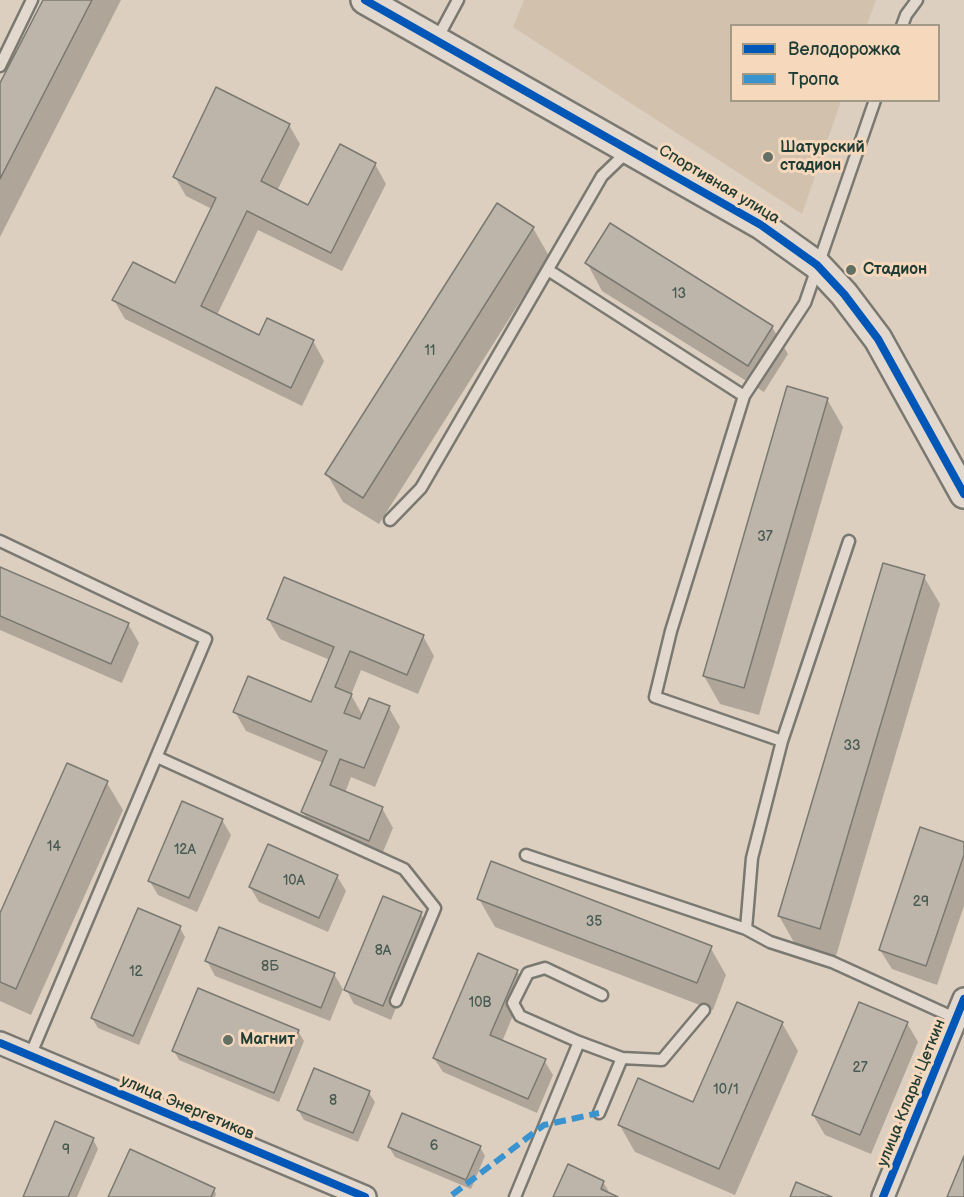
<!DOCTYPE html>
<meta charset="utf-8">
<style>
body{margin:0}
#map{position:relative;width:964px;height:1197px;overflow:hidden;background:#ddcfc0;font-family:"Balsamiq Sans",sans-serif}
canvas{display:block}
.legend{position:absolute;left:730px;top:24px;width:210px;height:78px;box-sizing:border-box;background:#f6d8bc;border:2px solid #a09a86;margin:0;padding:8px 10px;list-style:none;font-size:18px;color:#1f3d34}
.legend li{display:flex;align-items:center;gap:12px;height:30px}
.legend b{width:30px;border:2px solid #a09a86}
</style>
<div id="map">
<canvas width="964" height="1197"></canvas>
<ul class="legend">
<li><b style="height:8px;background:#0057b8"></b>Велодорожка</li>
<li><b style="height:8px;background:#3993ce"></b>Тропа</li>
</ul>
</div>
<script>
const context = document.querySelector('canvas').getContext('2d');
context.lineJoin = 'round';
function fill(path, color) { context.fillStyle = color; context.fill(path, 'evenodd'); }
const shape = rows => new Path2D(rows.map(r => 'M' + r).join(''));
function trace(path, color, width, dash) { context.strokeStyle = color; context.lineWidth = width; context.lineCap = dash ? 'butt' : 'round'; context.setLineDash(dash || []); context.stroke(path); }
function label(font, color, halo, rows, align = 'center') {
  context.font = font + ' "Balsamiq Sans",sans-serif'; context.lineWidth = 6; context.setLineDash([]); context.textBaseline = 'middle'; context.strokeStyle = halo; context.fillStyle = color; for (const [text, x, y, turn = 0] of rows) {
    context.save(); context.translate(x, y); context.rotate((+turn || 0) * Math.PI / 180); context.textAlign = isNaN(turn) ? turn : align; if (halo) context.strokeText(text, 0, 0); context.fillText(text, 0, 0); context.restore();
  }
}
fill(shape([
 [524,0,876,0,867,25,732,26,732,100,841,101,802,214,513,27]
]), '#d1c1ad');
fill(shape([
 [44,0,121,0,0,237,0,86],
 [289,125,300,144,277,191,309,207,375,164,386,184,342,271,258,230,217,315,259,337,313,341,324,361,302,406,125,319,114,300,176,285,212,209,186,196,175,177],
 [533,228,549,256,379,524,343,502,327,474],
 [587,263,772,327,788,354,764,392,602,291],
 [827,399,843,427,759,715,720,704,704,676],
 [0,568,128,624,139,643,122,683,0,630],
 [924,577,940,604,836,956,795,944,779,916],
 [268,619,423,636,434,656,418,694,361,670,351,695,363,716,389,708,400,727,375,787,351,777,345,793,382,808,393,828,380,859,314,832,303,812,323,763,246,731,235,712,312,703,330,660,280,639],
 [107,783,123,810,31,1015,0,1001,0,916],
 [222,820,231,835,197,912,158,895,149,880],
 [964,844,964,906,937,985,892,969,880,950],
 [337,876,346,891,328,932,259,902,250,887],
 [479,899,710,947,726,975,713,1010,495,927],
 [421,914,429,928,391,1020,354,1004,346,989],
 [180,928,185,937,139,1045,98,1028,92,1018],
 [207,961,334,974,343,989,330,1021,215,976],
 [517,971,525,986,502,1042,544,1060,553,1075,537,1113,443,1072,434,1058],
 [782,1023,798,1051,735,1195,635,1152,619,1124,694,1104],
 [907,1023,918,1042,871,1154,825,1135,813,1115],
 [298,1031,304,1041,279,1102,179,1060,174,1051],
 [369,1093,375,1102,358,1142,304,1120,298,1110],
 [93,1139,98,1149,77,1197,24,1197],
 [389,1147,480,1147,485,1156,471,1189,395,1157],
 [603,1182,609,1192,608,1194,614,1197,555,1197],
 [214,1189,216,1194,215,1197,110,1197]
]), '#0003');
const building = shape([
 [43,0,92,0,0,179,0,83,43,0],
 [216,87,290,124,261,181,308,205,340,144,376,163,331,253,247,211,201,306,259,335,267,318,314,340,291,388,112,300,133,262,175,283,216,198,173,177,216,87],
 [497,203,534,227,363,498,325,474,497,203],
 [610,223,773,326,748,366,585,263,610,223],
 [787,386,828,398,744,688,703,676,787,386],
 [883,563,925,575,820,929,778,916,883,563],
 [0,567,129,623,111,664,0,616,0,567],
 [284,577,424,635,407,675,350,651,335,687,352,694,344,713,360,719,369,698,390,706,364,768,340,759,330,785,383,807,369,841,301,812,327,751,233,712,248,676,311,702,334,647,267,619,284,577],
 [67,763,108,781,16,989,0,982,0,913,67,763],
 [182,801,223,819,189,898,148,881,182,801],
 [920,827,964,842,964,855,926,966,879,950,920,827],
 [268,844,338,875,319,918,249,887,268,844],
 [491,861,712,946,697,983,477,899,491,861],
 [383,896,422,912,383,1006,344,990,383,896],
 [138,908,181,926,133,1036,91,1018,138,908],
 [219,927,335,973,321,1008,205,961,219,927],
 [478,953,518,970,490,1035,546,1059,528,1099,433,1058,478,953],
 [198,988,299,1030,274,1093,172,1051,198,988],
 [737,1002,783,1022,719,1169,618,1125,638,1078,693,1102,737,1002],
 [859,1002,908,1022,860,1135,812,1115,859,1002],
 [314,1068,370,1091,353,1133,297,1110,314,1068],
 [402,1113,481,1146,466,1180,388,1147,402,1113],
 [55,1121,94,1138,68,1197,23,1197,55,1121],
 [130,1149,215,1188,211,1197,108,1197,130,1149],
 [964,1156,964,1197,947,1197,964,1156],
 [568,1164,604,1181,601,1189,618,1197,553,1197,568,1164],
 [796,1182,832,1197,790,1197,796,1182]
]);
fill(building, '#beb5aa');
trace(building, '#7a7971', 1.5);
const service = shape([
 [902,26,906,15,917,0],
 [437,39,458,0],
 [0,66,32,0],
 [548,270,744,396,805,303,875,100],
 [744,396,671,631,655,697,782,741,752,858,746,929,770,942,832,962,957,1019],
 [390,520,421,488,602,176,628,151],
 [0,541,206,639,30,1056],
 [782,741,849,541],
 [157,757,404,869,435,908,396,1001],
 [526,855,746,929],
 [579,1042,520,1016,513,1003,528,973,545,968,602,995],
 [622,1058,662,1060,704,1010],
 [515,1197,579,1042,622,1058,599,1113]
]);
const minor = shape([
 [0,1043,365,1197],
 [883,1197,964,999]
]);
const tertiary = shape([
 [365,0,761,225,817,265,844,294,878,339,964,494]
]);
trace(service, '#7a7971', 15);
trace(minor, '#7a7971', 26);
trace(tertiary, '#7a7971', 32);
trace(service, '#e2d8cd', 10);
trace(minor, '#e2d8cd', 21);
trace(tertiary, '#e2d8cd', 27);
trace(shape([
 [452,1195,544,1125,599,1113]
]), '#3993ce', 6, [12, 6]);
trace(shape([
 [365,0,761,225,817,265,844,294,878,339,964,494],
 [0,1043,365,1197],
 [883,1197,964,999]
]), '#0057b8', 8);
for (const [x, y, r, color] of [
 [768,157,6,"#627065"],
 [851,270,6,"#627065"],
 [228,1040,6,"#627065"]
]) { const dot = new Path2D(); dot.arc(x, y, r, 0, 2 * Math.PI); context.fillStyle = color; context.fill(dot); trace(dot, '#f6d8bc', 2); }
label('14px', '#475b52', null, [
 ["13",679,294],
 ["11",430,351],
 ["37",765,537],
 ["33",852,746],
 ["14",54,847],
 ["12А",185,850],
 ["10А",294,881],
 ["29",921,902],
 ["35",594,922],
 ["8А",383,951],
 ["8Б",270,967],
 ["12",136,972],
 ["10В",480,1003],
 ["27",860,1068],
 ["10/1",726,1090],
 ["8",333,1101],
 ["6",434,1146],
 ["9",66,1150]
]);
label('bold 16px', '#1f3d34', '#f6d8bc', [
 ["Шатурский",780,148],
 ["стадион",780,166],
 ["Стадион",863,270],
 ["Магнит",240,1040]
], 'left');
label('16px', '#1f3d34', '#f6d8bc', [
 ["Спортивная улица",719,185,31],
 ["улица Клары Цеткин",912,1093,-68],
 ["улица Энергетиков",187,1108,23]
]);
</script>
